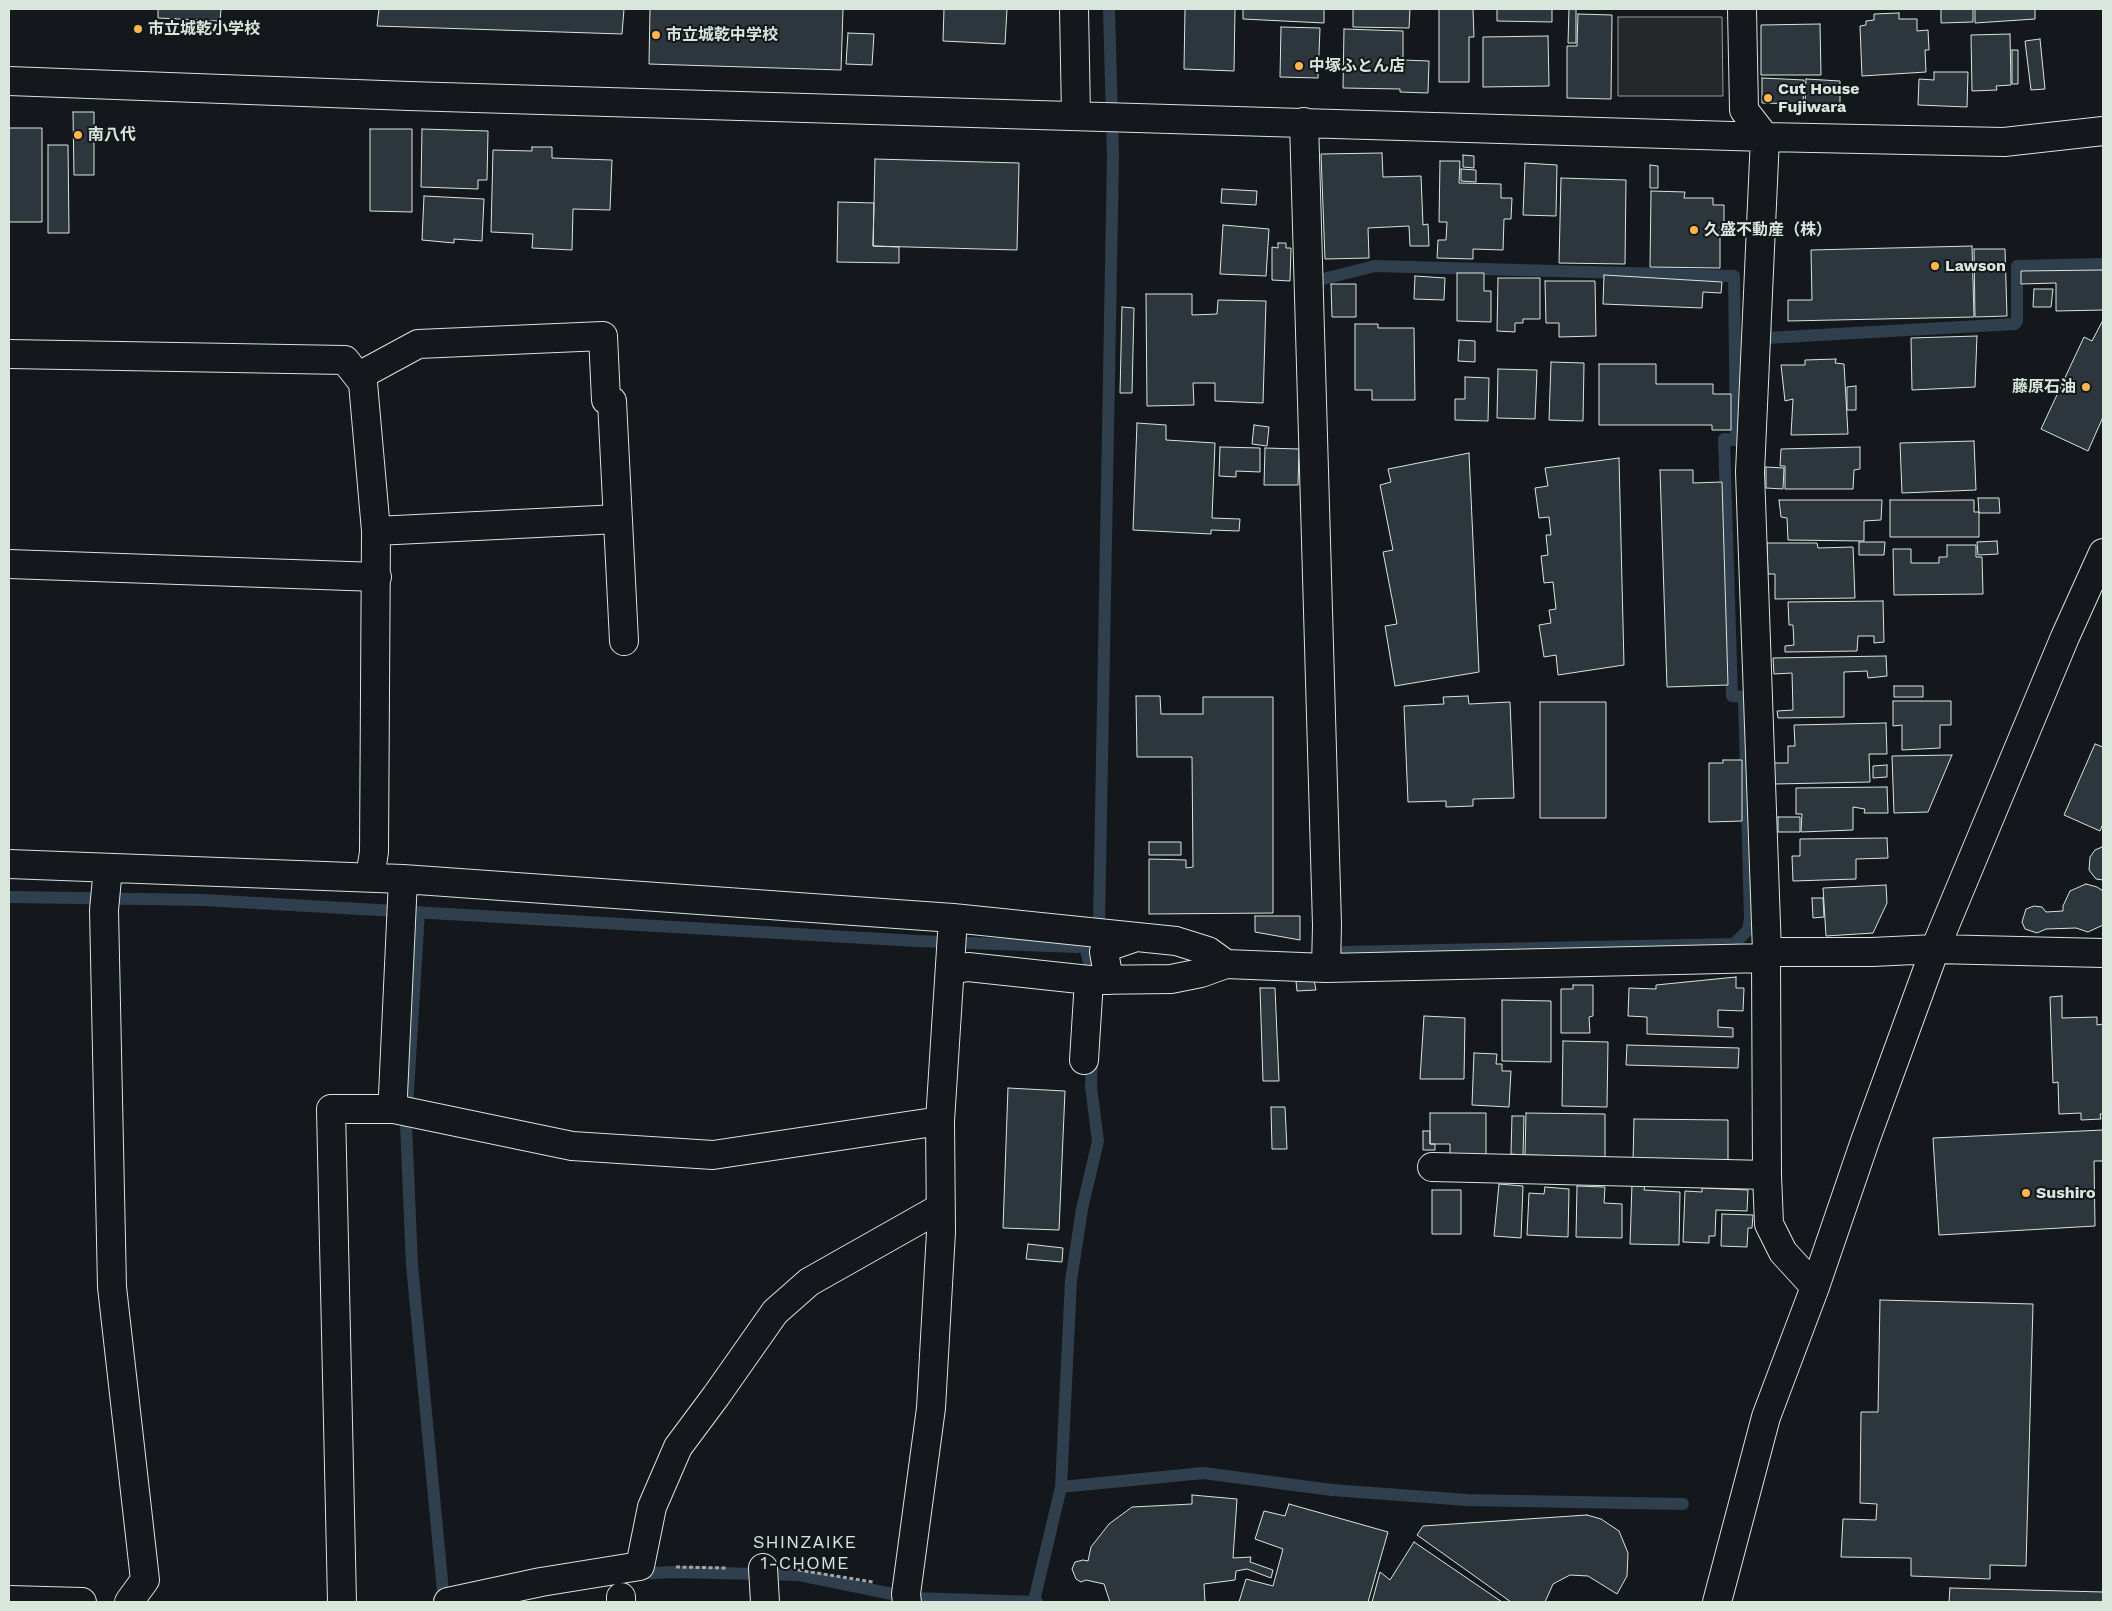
<!DOCTYPE html>
<meta charset="utf-8">
<style>
body{margin:0}
#map{position:relative;width:2112px;height:1611px;overflow:hidden;background:#14181c;font-family:"Work Sans",sans-serif}
canvas{display:block}
.frame{position:absolute;inset:0;border:10px solid #d8e6dc;pointer-events:none}
</style>
<div id="map">
<canvas width="2112" height="1611"></canvas>
<div class="frame"></div>
</div>
<script>
const context = document.querySelector('canvas').getContext('2d');
context.lineJoin = 'round';
function fill(path, color) { context.fillStyle = color; context.fill(path, 'evenodd'); }
const shape = rows => new Path2D(rows.map(r => 'M' + r).join(''));
function trace(path, color, width, dash) { context.strokeStyle = color; context.lineWidth = width; context.lineCap = dash ? 'butt' : 'round'; context.setLineDash(dash || []); context.stroke(path); }
function label(font, color, halo, rows, align = 'center') {
  context.font = font + ' "Work Sans","Noto Sans JP",sans-serif'; context.lineWidth = 4; context.setLineDash([]); context.textBaseline = 'middle'; context.strokeStyle = halo; context.fillStyle = color; for (const [text, x, y, turn = 0] of rows) {
    context.save(); context.translate(x, y); context.rotate((+turn || 0) * Math.PI / 180); context.textAlign = isNaN(turn) ? turn : align; if (halo) context.strokeText(text, 0, 0); context.fillText(text, 0, 0); context.restore();
  }
}
const parking = shape([
 [1618,17,1722,17,1723,96,1618,96,1618,17]
]);
fill(parking, '#24282b');
trace(parking, '#939e99', 1);
trace(shape([
 [1323,279,1375,266,1734,276,1736,440,1724,439,1732,696,1744,697,1750,919,1748,930,1734,944,1345,952],
 [1766,326,1766,338,2015,324,2017,321,2017,266,2103,264],
 [9,897,204,900,917,941,1077,947,1099,924,1113,156,1109,9],
 [419,912,406,1124,412,1265,444,1602],
 [1083,940,1094,981],
 [1061,1487,1203,1473,1332,1490,1467,1500,1683,1504],
 [635,1574,673,1572,799,1575,912,1598,1037,1602],
 [1034,1601,1061,1487,1071,1281,1082,1209,1098,1141,1091,1087,1092,1055]
]), '#2f3f4d', 12);
const building = shape([
 [158,9,221,9,220,21,158,18,158,9],
 [379,9,624,9,622,34,377,26,379,9],
 [650,9,843,9,841,70,649,64,650,9],
 [944,9,1007,9,1005,44,943,41,944,9],
 [1185,9,1235,9,1234,71,1184,69,1185,9],
 [1243,9,1324,9,1324,23,1243,19,1243,9],
 [1353,9,1410,9,1409,28,1353,27,1353,9],
 [1439,9,1473,9,1474,37,1469,37,1469,82,1439,82,1439,9],
 [1497,9,1552,9,1552,22,1497,21,1497,9],
 [1569,9,1576,9,1576,43,1568,43,1569,9],
 [1941,9,1973,9,1973,22,1941,23,1941,9],
 [1975,9,2035,9,2035,19,1975,23,1975,9],
 [1899,13,1899,19,1917,19,1917,31,1928,30,1929,50,1925,50,1926,72,1862,76,1860,26,1866,25,1866,21,1874,20,1874,14,1899,13],
 [1578,14,1612,15,1611,99,1567,98,1567,46,1577,46,1578,14],
 [1820,24,1821,75,1761,75,1761,25,1820,24],
 [1281,27,1320,28,1318,78,1280,77,1281,27],
 [1344,29,1403,31,1403,60,1429,61,1428,93,1400,92,1400,89,1343,88,1344,29],
 [848,33,874,34,872,65,846,64,848,33],
 [2010,34,2011,85,1996,86,1997,90,1972,91,1971,35,2010,34],
 [1548,36,1549,86,1483,87,1483,37,1548,36],
 [2040,39,2045,89,2031,90,2025,41,2040,39],
 [2012,50,2018,50,2018,84,2012,84,2012,50],
 [1934,72,1968,72,1967,107,1918,105,1919,79,1934,80,1934,72],
 [1762,78,1804,80,1803,104,1762,103,1762,78],
 [1806,79,1840,81,1840,106,1805,104,1806,79],
 [73,112,94,112,94,175,74,175,73,112],
 [9,128,42,128,42,222,9,222,9,128],
 [370,129,412,129,412,212,370,211,370,129],
 [422,129,488,131,487,180,478,180,478,189,421,187,422,129],
 [48,145,68,145,69,233,48,233,48,145],
 [532,147,552,147,552,158,612,160,610,210,573,209,572,250,532,248,533,234,491,232,493,150,532,151,532,147],
 [1382,153,1383,177,1421,176,1423,225,1428,224,1429,246,1410,246,1409,226,1368,228,1369,258,1325,259,1321,154,1382,153],
 [1463,155,1474,156,1474,168,1463,167,1463,155],
 [875,159,1019,163,1017,250,873,246,875,159],
 [1440,161,1460,161,1459,183,1501,184,1501,198,1512,198,1511,219,1504,219,1503,250,1473,249,1473,259,1437,258,1438,240,1446,240,1447,222,1439,222,1440,161],
 [1525,163,1557,165,1556,216,1523,215,1525,163],
 [1650,165,1658,166,1658,188,1650,188,1650,165],
 [1461,169,1476,170,1476,182,1461,181,1461,169],
 [1561,178,1626,180,1625,264,1559,263,1561,178],
 [1222,189,1257,191,1256,205,1221,203,1222,189],
 [1651,191,1685,192,1684,198,1713,198,1713,205,1724,205,1724,227,1720,227,1720,268,1650,267,1651,191],
 [424,196,484,199,482,241,454,239,454,243,422,240,424,196],
 [838,202,874,203,873,246,899,247,899,263,837,262,838,202],
 [1223,225,1269,229,1266,276,1220,274,1223,225],
 [1278,243,1286,243,1286,248,1291,248,1290,281,1272,280,1272,247,1278,248,1278,243],
 [1972,246,1974,317,1788,321,1788,300,1812,300,1811,250,1972,246],
 [1974,249,2005,249,2007,316,1975,317,1974,249],
 [2103,270,2103,310,2056,311,2056,283,2021,284,2021,271,2103,270],
 [1457,273,1484,273,1484,291,1491,291,1491,322,1457,321,1457,273],
 [1604,275,1722,282,1721,293,1703,292,1702,308,1603,304,1604,275],
 [1415,276,1445,278,1444,300,1414,299,1415,276],
 [1498,278,1540,278,1540,319,1523,319,1523,323,1515,323,1515,332,1497,331,1498,278],
 [1545,281,1595,281,1596,336,1559,337,1559,323,1546,323,1545,281],
 [1331,284,1356,284,1356,317,1332,317,1331,284],
 [2034,289,2053,289,2051,307,2033,307,2034,289],
 [1146,294,1192,294,1192,315,1217,314,1218,300,1266,301,1263,403,1215,401,1215,383,1193,383,1194,405,1147,406,1146,294],
 [1122,307,1134,308,1132,393,1120,393,1122,307],
 [2103,320,2103,417,2088,451,2041,429,2084,337,2092,341,2103,320],
 [1355,324,1378,324,1378,328,1414,328,1415,400,1372,400,1372,390,1355,390,1355,324],
 [1977,336,1975,387,1912,390,1911,338,1977,336],
 [1459,340,1475,341,1475,362,1458,361,1459,340],
 [1836,359,1835,363,1844,364,1848,434,1791,435,1793,399,1785,401,1781,365,1805,365,1805,360,1836,359],
 [1551,362,1584,363,1583,421,1549,420,1551,362],
 [1599,364,1656,364,1656,384,1713,384,1713,394,1731,394,1731,430,1712,430,1712,425,1599,425,1599,364],
 [1498,369,1537,370,1535,419,1497,418,1498,369],
 [1465,377,1489,378,1488,421,1455,420,1455,399,1465,399,1465,377],
 [1856,386,1856,410,1847,410,1847,387,1856,386],
 [1137,423,1166,425,1166,440,1215,443,1212,518,1240,519,1239,531,1211,530,1211,534,1133,530,1137,423],
 [1254,425,1269,427,1267,446,1252,444,1254,425],
 [1974,441,1976,490,1902,493,1900,443,1974,441],
 [1220,447,1260,448,1260,472,1236,471,1236,477,1219,476,1220,447],
 [1860,447,1860,469,1854,470,1853,489,1785,489,1785,466,1780,466,1781,449,1860,447],
 [1265,448,1299,449,1298,485,1264,485,1265,448],
 [1469,453,1479,672,1395,686,1385,626,1397,624,1383,552,1393,550,1380,485,1391,482,1388,469,1469,453],
 [1619,458,1624,665,1558,675,1556,655,1544,657,1539,625,1551,623,1549,610,1556,609,1553,582,1544,583,1541,556,1548,555,1546,535,1551,535,1549,517,1539,518,1535,488,1548,486,1545,468,1619,458],
 [1766,467,1784,468,1783,489,1766,488,1766,467],
 [1660,470,1693,470,1693,483,1722,482,1728,685,1667,687,1660,470],
 [1978,498,1999,498,2000,513,1979,513,1978,498],
 [1779,500,1882,500,1881,520,1864,521,1864,541,1788,540,1787,518,1781,517,1779,500],
 [1890,500,1974,500,1974,512,1979,512,1979,537,1890,537,1890,500],
 [1997,541,1998,554,1978,555,1977,542,1997,541],
 [1859,542,1885,542,1884,555,1859,555,1859,542],
 [1767,543,1817,543,1818,548,1853,547,1855,598,1775,599,1775,574,1768,574,1767,543],
 [1947,545,1976,545,1976,557,1982,557,1983,594,1894,595,1893,549,1911,549,1911,563,1939,563,1939,557,1947,557,1947,545],
 [1883,601,1884,642,1874,643,1874,636,1858,636,1857,651,1785,652,1785,646,1794,645,1793,625,1789,625,1788,602,1883,601],
 [1886,656,1887,676,1868,678,1867,671,1844,672,1844,717,1778,718,1777,711,1793,710,1792,673,1774,674,1773,658,1886,656],
 [1894,686,1923,686,1923,697,1894,697,1894,686],
 [1136,696,1160,696,1161,714,1203,714,1203,697,1273,697,1273,913,1149,914,1149,859,1186,860,1186,868,1193,867,1192,757,1137,757,1136,696],
 [1468,696,1469,704,1510,702,1514,798,1473,799,1473,806,1446,807,1446,801,1408,802,1404,706,1444,704,1443,697,1468,696],
 [1893,701,1951,701,1951,725,1940,725,1940,748,1902,750,1902,725,1893,726,1893,701],
 [1540,702,1606,702,1606,818,1540,818,1540,702],
 [1886,723,1887,754,1869,754,1870,782,1775,784,1774,763,1788,763,1788,746,1795,746,1794,725,1886,723],
 [2095,744,2103,747,2103,824,2100,831,2064,815,2095,744],
 [1952,755,1928,812,1894,813,1892,756,1952,755],
 [1723,760,1742,760,1742,821,1709,822,1709,763,1723,763,1723,760],
 [1887,765,1887,777,1873,778,1873,766,1887,765],
 [1887,787,1888,813,1864,813,1865,809,1853,807,1853,830,1801,832,1802,814,1796,814,1796,788,1887,787],
 [1778,817,1800,817,1800,832,1778,832,1778,817],
 [1887,838,1888,858,1856,859,1856,879,1793,881,1792,856,1800,856,1800,839,1887,838],
 [1149,842,1181,842,1181,855,1149,855,1149,842],
 [2102,847,2103,848,2103,880,2096,879,2089,870,2090,857,2095,850,2102,847],
 [2086,884,2097,887,2103,891,2103,925,2088,932,2076,928,2046,929,2037,933,2025,929,2022,922,2026,909,2034,906,2042,907,2046,912,2063,911,2063,906,2070,891,2086,884],
 [1886,885,1887,903,1873,933,1826,936,1823,888,1886,885],
 [1812,898,1823,898,1824,917,1813,918,1812,898],
 [1255,916,1300,916,1300,940,1255,932,1255,916],
 [1736,977,1736,988,1744,988,1743,1011,1718,1010,1718,1027,1733,1028,1733,1037,1647,1034,1647,1017,1628,1016,1629,988,1656,989,1656,985,1736,977],
 [1314,980,1316,990,1297,991,1296,981,1314,980],
 [1573,985,1593,985,1593,1016,1589,1017,1590,1033,1561,1033,1561,989,1573,989,1573,985],
 [1260,988,1275,988,1279,1081,1263,1081,1260,988],
 [2062,996,2062,1018,2097,1017,2097,1025,2103,1024,2103,1114,2100,1114,2101,1119,2081,1120,2081,1113,2059,1114,2058,1082,2053,1083,2050,997,2062,996],
 [1502,1000,1551,1001,1551,1062,1502,1061,1502,1000],
 [1424,1016,1465,1018,1464,1079,1420,1079,1424,1016],
 [1563,1041,1608,1042,1607,1107,1562,1106,1563,1041],
 [1627,1045,1739,1048,1738,1068,1626,1065,1627,1045],
 [1474,1053,1497,1054,1496,1064,1502,1064,1502,1071,1511,1071,1509,1107,1472,1105,1474,1053],
 [1008,1088,1065,1091,1059,1230,1003,1228,1008,1088],
 [1271,1107,1285,1107,1287,1149,1272,1149,1271,1107],
 [1430,1113,1486,1113,1486,1155,1450,1155,1450,1144,1430,1144,1430,1113],
 [1526,1113,1605,1114,1605,1157,1525,1155,1526,1113],
 [1512,1116,1524,1116,1523,1155,1511,1154,1512,1116],
 [1634,1119,1728,1120,1728,1163,1633,1161,1634,1119],
 [2103,1130,2103,1161,2094,1161,2095,1226,1939,1235,1933,1138,2103,1130],
 [1423,1131,1430,1131,1430,1144,1435,1144,1435,1150,1423,1150,1423,1131],
 [1499,1184,1523,1186,1521,1238,1494,1236,1499,1184],
 [1632,1184,1645,1185,1644,1190,1680,1192,1679,1245,1630,1244,1632,1184],
 [1577,1186,1605,1187,1604,1203,1622,1204,1622,1238,1576,1237,1577,1186],
 [1545,1187,1569,1189,1568,1237,1527,1235,1529,1193,1544,1194,1545,1187],
 [1702,1188,1748,1190,1747,1211,1716,1210,1715,1236,1709,1236,1709,1243,1683,1242,1685,1191,1702,1192,1702,1188],
 [1432,1190,1461,1190,1461,1234,1432,1234,1432,1190],
 [1722,1214,1753,1215,1752,1228,1748,1228,1747,1247,1721,1246,1722,1214],
 [1028,1244,1063,1248,1062,1262,1026,1259,1028,1244],
 [1880,1300,2033,1304,2026,1566,1990,1565,1990,1579,1911,1576,1911,1558,1841,1557,1843,1519,1876,1520,1877,1504,1860,1503,1861,1412,1878,1412,1880,1300],
 [1192,1495,1237,1499,1233,1558,1251,1557,1250,1562,1273,1570,1271,1578,1247,1569,1236,1571,1235,1580,1204,1584,1205,1602,1110,1602,1104,1584,1086,1580,1081,1582,1076,1579,1072,1569,1075,1562,1083,1560,1088,1561,1091,1547,1109,1524,1132,1507,1192,1504,1192,1495],
 [1289,1504,1388,1532,1368,1602,1239,1602,1246,1579,1273,1586,1283,1549,1255,1539,1264,1511,1285,1516,1289,1504],
 [1587,1515,1601,1519,1619,1531,1628,1553,1627,1576,1617,1594,1588,1576,1570,1575,1553,1584,1545,1602,1511,1602,1417,1535,1423,1526,1587,1515],
 [1414,1542,1502,1602,1372,1602,1380,1572,1390,1580,1414,1542],
 [1950,1588,2103,1592,2103,1602,1949,1602,1950,1588]
]);
fill(building, '#2c363c');
trace(building, '#d8e6dc', 1);
const minor = shape([
 [1074,9,1076,115],
 [1742,9,1744,110,1765,137,1750,472,1767,952],
 [9,81,409,96,1765,137,2004,142,2103,131],
 [1304,122,1327,925,1326,968],
 [9,354,345,360,363,383,376,531,374,852,370,877],
 [359,376,418,344,603,336,606,400,612,401,624,641],
 [376,531,618,519],
 [9,564,377,577],
 [9,864,403,879,953,918,1176,941,1208,951,1226,964,1326,968,1766,958,1767,952,1872,952,1935,949,2103,953],
 [108,868,104,910,112,1287,145,1580,129,1602],
 [1766,958,1767,1175,1769,1224,1783,1252,1815,1287],
 [950,970,968,967,1089,980,1171,979,1201,973,1226,964],
 [1109,980,1104,952,1110,946,1136,937],
 [1084,1060,1089,980],
 [394,1109,393,1095,403,879],
 [1432,1167,1767,1175],
 [763,1568,765,1602],
 [621,1597,621,1602],
 [9,1600,82,1602],
 [342,1602,331,1109,394,1109,572,1146,713,1155,940,1121],
 [448,1602,541,1582,640,1566,652,1507,678,1447,716,1396,775,1312,809,1282,940,1208],
 [907,1602,906,1594,931,1408,941,1232,940,1121,953,918],
 [1717,1602,1766,1417,1815,1287,1865,1141,1935,949,2065,637,2103,553]
]);
trace(minor, '#d8e6dc', 30);
trace(shape([
 [676,1567,727,1568],
 [798,1570,873,1582]
]), '#9da8a2', 3, [4, 2.5]);
trace(minor, '#14181c', 28);
for (const [x, y, r, color] of [
 [138,29,5,"#ffb74d"],
 [656,35,5,"#ffb74d"],
 [1299,66,5,"#ffb74d"],
 [1768,98,5,"#ffb74d"],
 [78,135,5,"#ffb74d"],
 [1694,230,5,"#ffb74d"],
 [1935,266,5,"#ffb74d"],
 [2086,387,5,"#ffb74d"],
 [2026,1193,5,"#ffb74d"]
]) { const dot = new Path2D(); dot.arc(x, y, r, 0, 2 * Math.PI); context.fillStyle = color; context.fill(dot); trace(dot, '#14181c', 2); }
label('bold 16px', '#d8e6dc', '#14181c', [
 ["市立城乾小学校",148,29],
 ["市立城乾中学校",666,35],
 ["中塚ふとん店",1309,66],
 ["Cut House",1778,89],
 ["Fujiwara",1778,107],
 ["南八代",88,135],
 ["久盛不動産（株）",1704,230],
 ["Lawson",1945,266],
 ["藤原石油",2076,387,"right"],
 ["Sushiro",2036,1193]
], 'left');
context.letterSpacing = '1px';
label('18px', '#d8e6dc', '#14181c', [
 ["SHINZAIKE",805,1543],
 ["1-CHOME",805,1564]
]);
context.letterSpacing = '0px';
</script>
